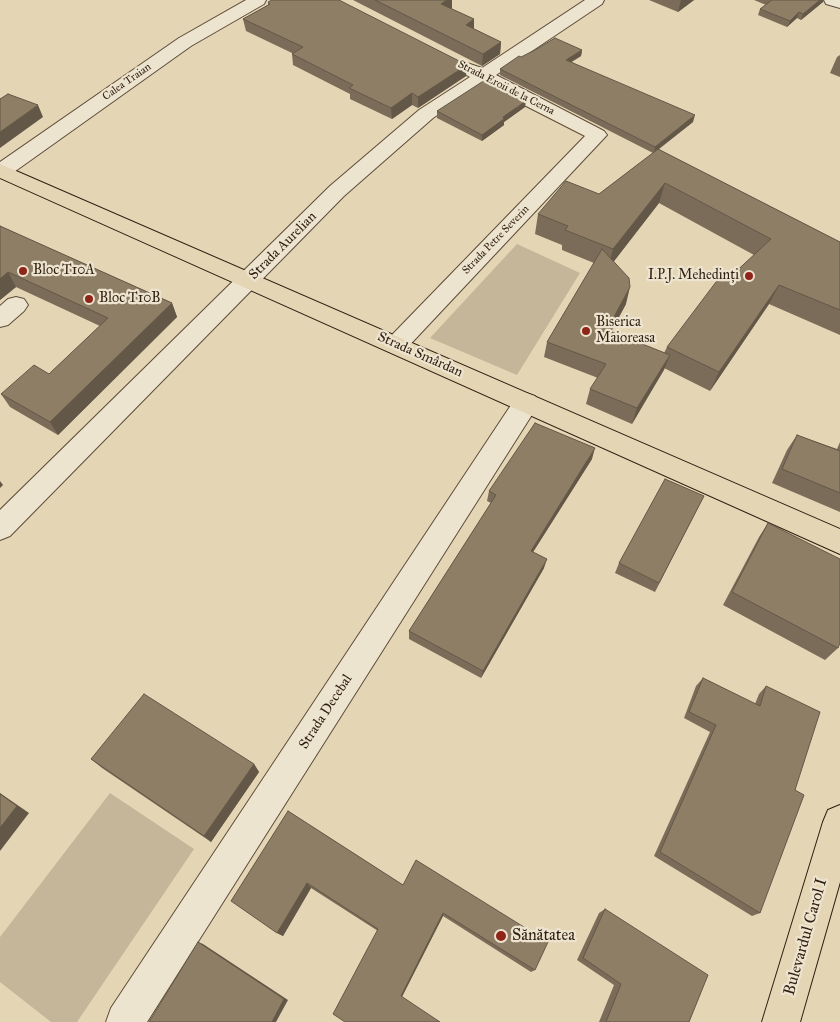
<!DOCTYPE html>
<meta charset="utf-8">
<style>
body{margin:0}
canvas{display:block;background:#e4d5b5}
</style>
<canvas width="840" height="1022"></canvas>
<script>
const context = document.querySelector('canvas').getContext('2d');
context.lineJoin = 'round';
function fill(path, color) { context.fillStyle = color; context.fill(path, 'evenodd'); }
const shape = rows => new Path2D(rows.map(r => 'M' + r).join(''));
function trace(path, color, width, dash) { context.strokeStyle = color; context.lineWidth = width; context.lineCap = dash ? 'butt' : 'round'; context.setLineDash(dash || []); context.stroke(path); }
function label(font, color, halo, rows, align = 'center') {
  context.font = font + ' "IM FELL Great Primer",serif'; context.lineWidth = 4.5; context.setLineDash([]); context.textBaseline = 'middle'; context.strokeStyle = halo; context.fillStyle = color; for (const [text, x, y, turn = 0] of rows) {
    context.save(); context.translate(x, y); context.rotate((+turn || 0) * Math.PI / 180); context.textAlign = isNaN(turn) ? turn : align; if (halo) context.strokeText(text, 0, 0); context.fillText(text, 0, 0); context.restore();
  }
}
fill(shape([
 [517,244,580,273,517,375,430,338],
 [110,793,194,849,77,1022,51,1022,0,982,0,937]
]), '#c5b699');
const minor = shape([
 [246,0,266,0,264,4,191,46,7,177,0,178,0,162,179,38,246,0],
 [585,0,604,0,602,4,496,75,604,131,607,135,404,351,396,354,388,351,384,345,388,339,585,136,483,84,433,118,344,196,10,536,0,540,0,510,330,186,419,110,470,77,461,72,458,68,461,64,467,63,482,68,585,0],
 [824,0,840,0,840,8,826,4,824,0],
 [16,297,24,299,28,305,24,311,8,325,0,327,0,306,8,299,16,297],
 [526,393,535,396,539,403,535,410,147,1022,106,1022,111,1008,517,396,526,393]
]);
const major = shape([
 [0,164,840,529,840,554,0,178,0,164],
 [840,805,840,882,800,1022,762,1022,823,822,828,810,840,805]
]);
trace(minor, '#5d4c39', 2);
trace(major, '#301f10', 2);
fill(minor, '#ede4cf');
fill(major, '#e4d5b5');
fill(shape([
 [353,0,452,0,452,9,474,19,474,29,501,42,500,54,482,66],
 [649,0,694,0,678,12],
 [754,0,824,0,823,2,801,20,797,18,787,27,758,15,760,9,766,5],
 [268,2,466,76,418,108,412,105,392,119,350,99,350,94,293,65,292,54,292,53,246,31,243,19,268,5],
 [582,50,581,56,571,62,693,122,658,149,840,242,840,335,769,304,710,391,664,368,632,424,586,404,590,389,598,378,544,357,547,342,594,263,562,250,562,245,535,234,538,214,599,194,653,153,500,75,500,69,521,57],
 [659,203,754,255,730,277,667,347,664,353,611,332,626,304,614,261],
 [840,55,840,77,830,73,837,57],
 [525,107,504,122,504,125,482,141,437,118,437,111],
 [0,226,172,303,177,317,58,435,10,407,1,394,49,374,100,326,16,287,0,300],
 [797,435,837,449,840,442,840,512,772,483,787,450],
 [592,459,533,552,544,568,481,678,409,639,409,631,491,503,487,501,489,491],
 [704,496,655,592,615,573,619,563],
 [768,523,838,648,825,660,723,605,759,537],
 [703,678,755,704,759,694,766,686,795,790,760,913,752,916,654,856,710,732,684,718,696,686],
 [91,759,254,764,259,772,211,842,102,768],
 [288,811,535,970,531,972,443,916,402,996,345,1022,378,931,311,888,283,936,277,933],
 [605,909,689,1022,599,1022,614,985,577,960,599,913]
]), '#7a6c58');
fill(shape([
 [447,0,452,0,452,9,441,4],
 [681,0,694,0,678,12],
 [820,0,824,0,823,2,801,20,803,14],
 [799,12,797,18,787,27,790,21],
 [474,19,474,31,466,25],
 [501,42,500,54,482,66,483,54],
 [582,50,581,56,565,66,566,60],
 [467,65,466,76,418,108,418,97],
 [412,93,412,105,392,119,391,108],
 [526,101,525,107,504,122,504,125,482,141,482,135,503,117],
 [38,105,43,117,0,148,0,132],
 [695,115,693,122,654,153,655,147],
 [665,183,659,203,608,269,613,249],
 [8,272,16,287,0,300,0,279],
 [779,285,769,304,710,391,719,372],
 [630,287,626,304,603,346,607,330],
 [172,303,177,317,58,435,50,422],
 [670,355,664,370,632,424,637,408],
 [595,448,592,459,528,560,531,551],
 [0,481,3,485,0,488],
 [547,559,544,568,481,678,483,671],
 [254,764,259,772,211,842,204,836],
 [0,793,29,813,0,851],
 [307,883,311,888,283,936,277,933],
 [443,913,443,916,402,997,401,996],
 [198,942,203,944,288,1000,276,1022,272,1022]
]), '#635847');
const building = shape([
 [272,0,339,0,467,65,418,97,412,93,391,108,349,88,353,85,292,54,303,47,243,19,270,4,268,2,272,0],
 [375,0,447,0,441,4,474,19,466,25,501,42,483,54,375,0],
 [772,0,820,0,803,14,799,12,790,21,760,9,772,0],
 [555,38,582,50,566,60,695,115,655,147,500,69,519,56,521,57,535,50,555,38],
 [485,80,526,101,503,117,504,119,482,135,437,111,485,80],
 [8,94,38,105,0,132,0,99,8,94],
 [658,149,840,242,840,310,779,285,719,372,667,347,722,274,730,277,771,239,665,183,613,249,565,230,568,226,538,214,566,181,599,194,658,149],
 [0,226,172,303,50,422,1,394,34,365,49,374,108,318,8,272,0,279,0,226],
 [602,249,629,278,630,287,607,330,670,355,637,408,590,389,606,364,547,342,602,249],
 [535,423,595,448,531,551,547,559,483,671,409,631,496,495,489,491,535,423],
 [797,435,840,451,840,493,782,469,797,435],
 [665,479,704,496,659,583,619,563,665,479],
 [768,523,840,559,840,643,838,648,732,592,768,523],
 [703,678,760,706,766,686,820,712,795,790,804,795,760,913,660,852,716,725,689,712,703,678],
 [144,694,254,764,204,836,91,759,144,694],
 [0,794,17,806,0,828,0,794],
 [288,811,403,885,416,860,548,942,535,970,443,913,401,996,440,1022,345,1022,333,1014,378,929,307,883,277,933,231,901,288,811],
 [605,909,708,975,689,1022,606,1022,621,984,583,958,605,909],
 [198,942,284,999,272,1022,149,1022,198,942]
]);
fill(building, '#8e7e66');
trace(building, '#635847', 1);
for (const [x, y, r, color] of [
 [23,271,5,"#8f2418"],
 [749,276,5,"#8f2418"],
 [89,299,5,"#8f2418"],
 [586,331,5,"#8f2418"],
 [501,936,6,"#8f2418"]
]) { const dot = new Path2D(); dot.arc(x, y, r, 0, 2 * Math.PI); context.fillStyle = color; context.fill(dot); trace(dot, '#ede4cf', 2); }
label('11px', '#301f10', '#ede4cf', [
 ["Calea Traian",127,82,-35],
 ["Strada Eroii de la Cerna",506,88,27],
 ["Strada Petre Severin",496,240,-46]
]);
label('14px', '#301f10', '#ede4cf', [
 ["Strada Aurelian",283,246,-45],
 ["Strada Smârdan",420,355,24],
 ["Strada Decebal",326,712,-57]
]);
label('14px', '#301f10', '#ede4cf', [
 ["Bloc T10A",33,271],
 ["I.P.J. Mehedinți",739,276,"right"],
 ["Bloc T10B",99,299],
 ["Biserica",596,323],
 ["Maioreasa",596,339]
], 'left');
label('16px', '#301f10', '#ede4cf', [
 ["Sănătatea",512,936]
], 'left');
label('16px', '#301f10', '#ede4cf', [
 ["Bulevardul Carol I",806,937,-74]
]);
</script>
